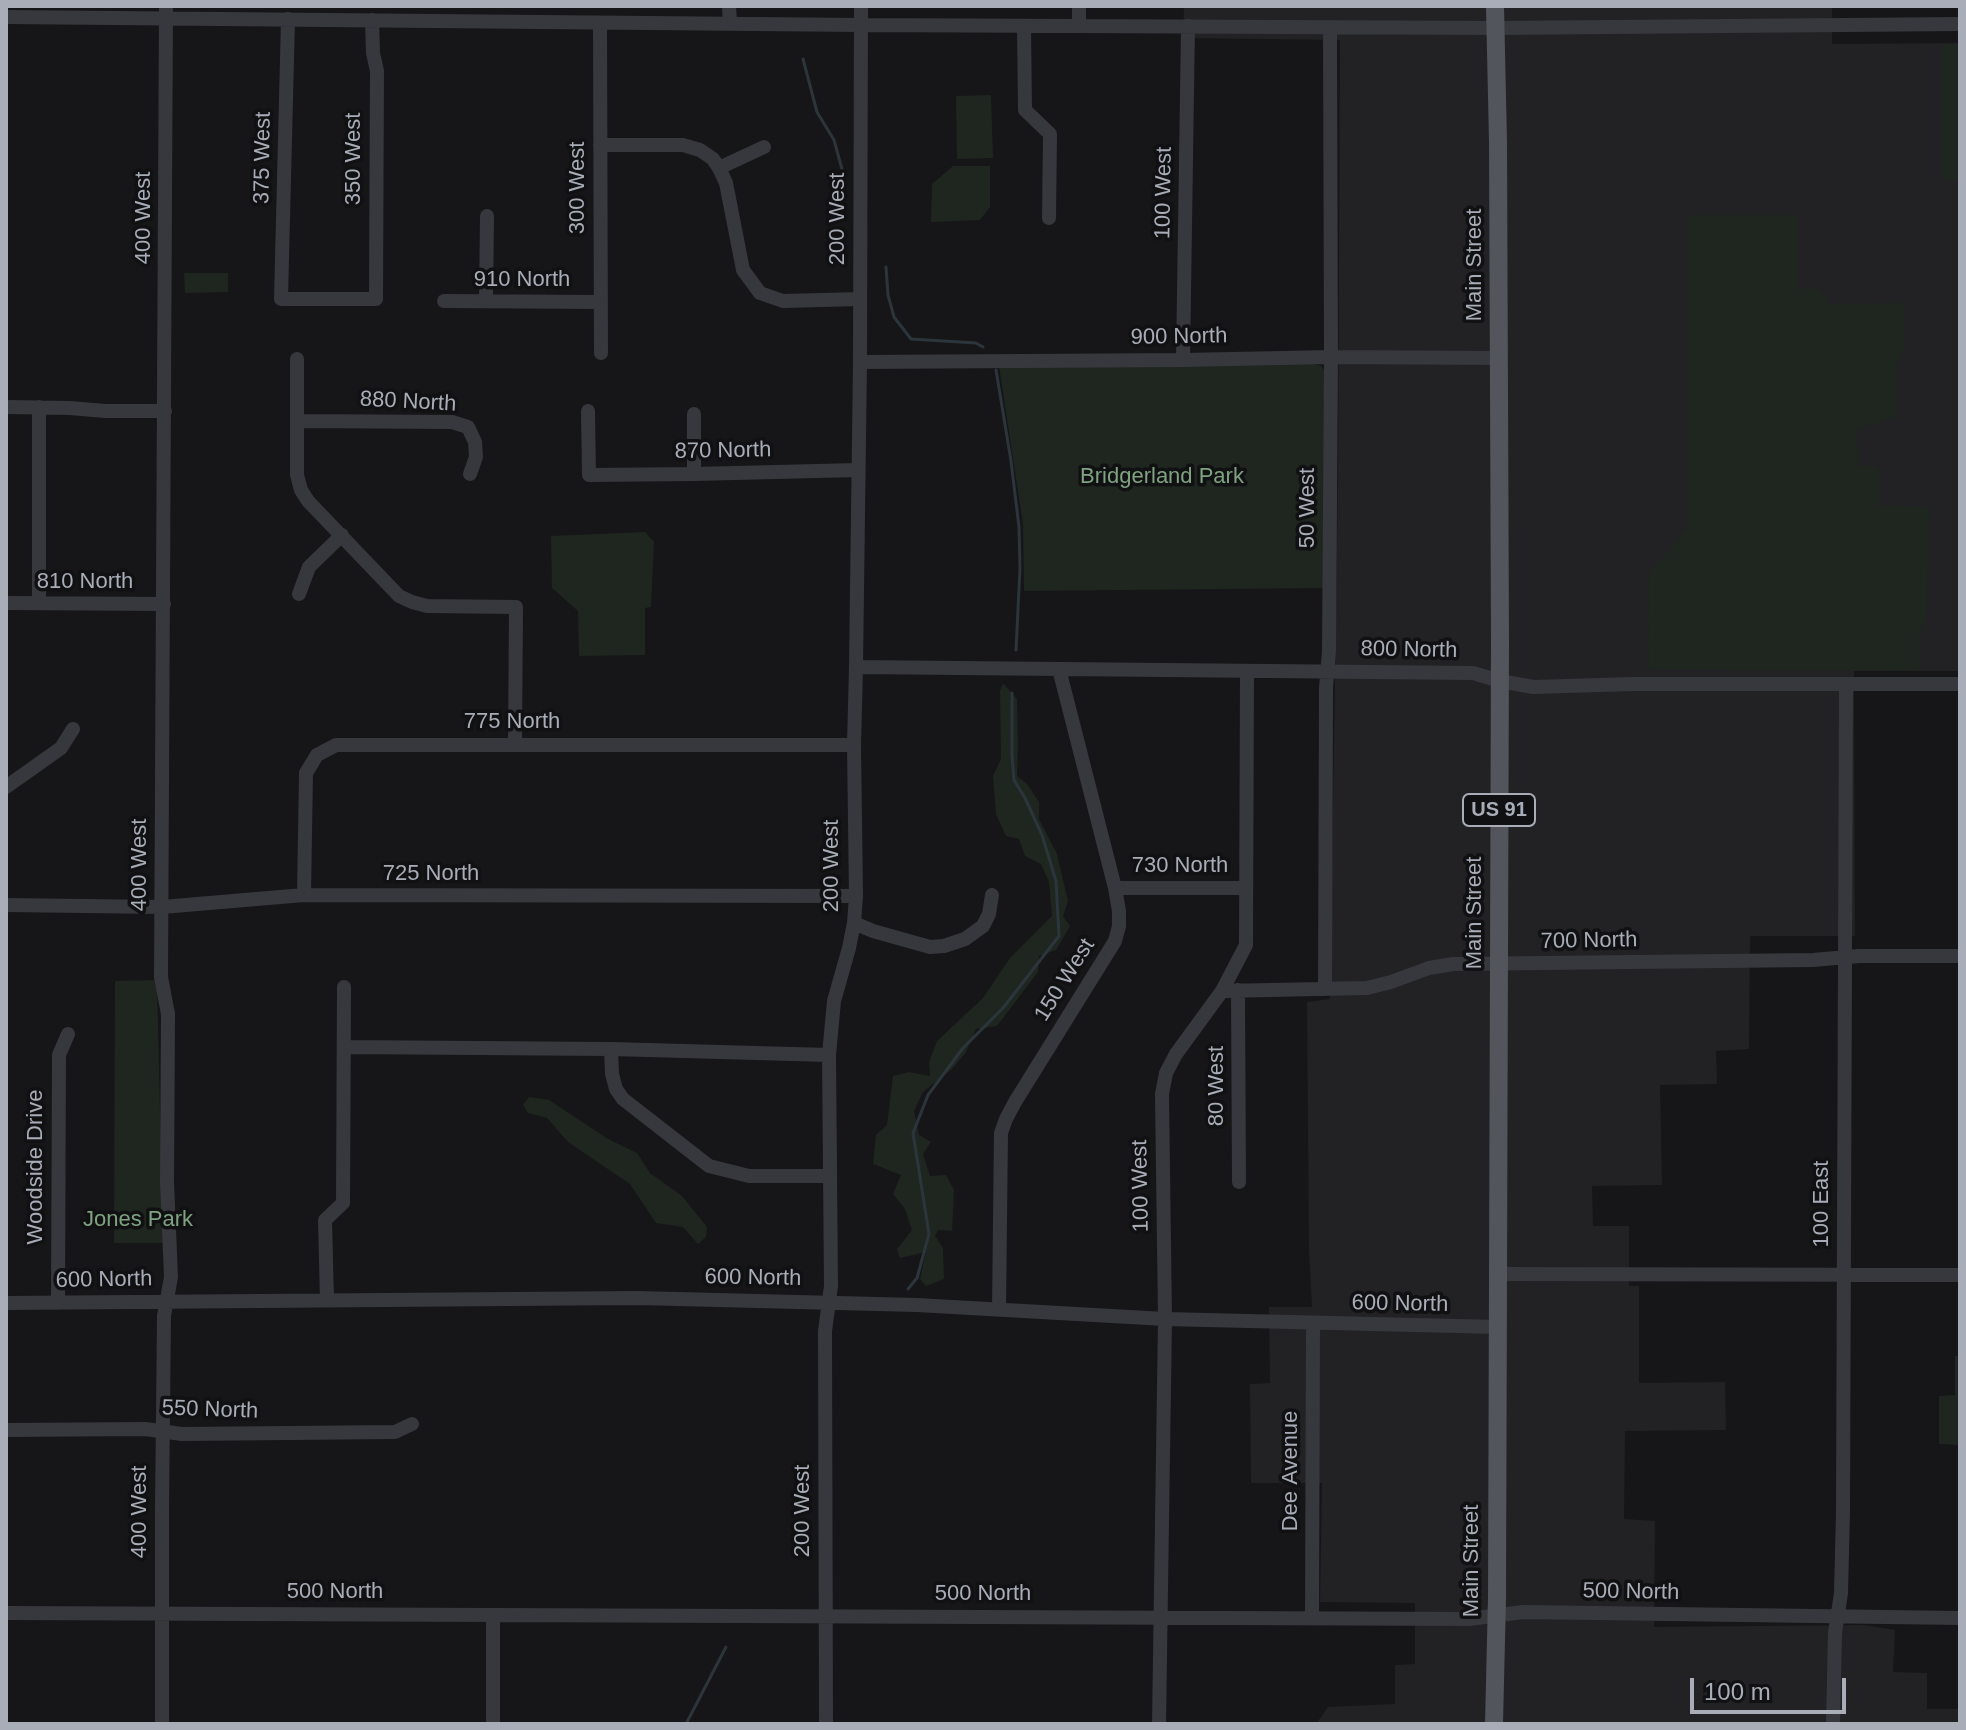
<!DOCTYPE html>
<style>
body{margin:0}
#map{position:relative;width:1966px;height:1730px;overflow:hidden;background:#161618;font-family:Arial,sans-serif}
canvas{display:block}
.frame{position:absolute;inset:0;border:8px solid #a8adb8;pointer-events:none}
.scale{position:absolute;left:1690px;top:1678px;width:156px;height:36px;box-sizing:border-box;border:4px solid #a8adb8;border-top:0;padding-left:10px;font-size:24px;line-height:28px;white-space:nowrap;color:#a8adb8;-webkit-text-stroke:6px #111113;paint-order:stroke}
</style>
<div id="map">
<canvas width="1966" height="1730"></canvas>
<div class="frame"></div>
<div class="scale">100 m</div>
</div>
<script>
const context = document.querySelector('canvas').getContext('2d');
context.lineJoin = 'round';
function fill(path, color) { context.fillStyle = color; context.fill(path, 'evenodd'); }
const shape = rows => new Path2D(rows.map(r => 'M' + r).join(''));
function trace(path, color, width, dash) { context.strokeStyle = color; context.lineWidth = width; context.lineCap = dash ? 'butt' : 'round'; context.setLineDash(dash || []); context.stroke(path); }
function label(font, color, halo, rows, align = 'center') {
  context.font = font + ' Arial,sans-serif'; context.lineWidth = 7; context.setLineDash([]); context.textBaseline = 'middle'; context.strokeStyle = halo; context.fillStyle = color; for (const [text, x, y, turn = 0] of rows) {
    context.save(); context.translate(x, y); context.rotate((+turn || 0) * Math.PI / 180); context.textAlign = isNaN(turn) ? turn : align; if (halo) context.strokeText(text, 0, 0); context.fillText(text, 0, 0); context.restore();
  }
}
fill(shape([
 [1184,6,1832,6,1832,44,1960,43,1960,671,1854,671,1855,936,1750,936,1749,1049,1716,1051,1717,1084,1660,1085,1662,1185,1592,1186,1593,1226,1629,1226,1629,1286,1639,1286,1639,1383,1725,1382,1726,1430,1625,1431,1624,1519,1655,1521,1654,1627,1864,1625,1895,1630,1893,1672,1927,1673,1927,1709,1960,1709,1960,1724,1316,1724,1328,1707,1395,1704,1395,1665,1415,1664,1415,1603,1320,1602,1322,1483,1251,1483,1250,1384,1270,1383,1269,1307,1312,1307,1309,1251,1307,1002,1330,999,1338,486,1340,40,1183,38]
]), '#222225');
fill(shape([
 [1942,45,1960,45,1960,180,1942,180],
 [991,95,993,158,957,159,956,96],
 [953,166,990,166,990,207,980,220,931,222,932,184],
 [1689,215,1797,215,1797,289,1818,289,1826,297,1826,304,1905,303,1904,350,1897,366,1897,416,1857,430,1858,465,1875,466,1879,471,1879,506,1930,507,1926,620,1919,635,1919,671,1648,669,1649,573,1689,527],
 [184,273,228,273,228,292,185,293],
 [1310,363,1321,366,1326,373,1326,588,1024,591,1023,524,999,366],
 [645,532,654,542,651,607,645,608,645,655,579,656,578,611,552,588,551,536],
 [1003,683,1017,699,1018,743,1017,776,1027,784,1039,802,1039,819,1057,854,1068,901,1063,916,1070,926,1056,950,1039,956,1038,972,997,1026,976,1029,966,1052,952,1069,923,1092,914,1111,919,1135,931,1142,923,1154,930,1176,946,1175,954,1190,952,1231,938,1230,935,1236,943,1248,944,1279,926,1286,920,1279,926,1252,900,1258,897,1249,912,1230,905,1209,893,1194,901,1175,873,1164,876,1135,887,1125,893,1076,909,1072,930,1076,929,1062,937,1041,983,998,1010,958,1052,916,1049,882,1041,864,1025,856,1019,839,1006,836,996,814,993,776,1001,759,1000,691],
 [157,980,163,1243,114,1243,115,981],
 [529,1097,549,1100,608,1139,637,1153,650,1173,682,1196,707,1227,706,1237,698,1244,683,1227,656,1223,630,1184,568,1142,547,1118,528,1113,523,1105],
 [1955,1356,1960,1356,1960,1477,1958,1477,1959,1445,1939,1444,1939,1396,1955,1395]
]), '#1e261f');
trace(shape([
 [803,59,817,112,834,140,843,173],
 [886,267,888,295,894,317,911,339,976,343,983,347],
 [996,370,1011,461,1019,527,1020,568,1016,650],
 [908,1289,917,1278,929,1234,913,1133,928,1095,963,1048,1003,1008,1059,936,1056,881,1042,835,1025,798,1014,780,1012,756,1012,693],
 [686,1724,726,1647]
]), '#2c353c', 3);
trace(shape([
 [729,6,730,24],
 [1079,6,1079,26],
 [6,17,861,25,1495,28,1960,24],
 [288,19,281,299,376,299,377,71,373,53,372,20],
 [600,23,601,353],
 [1024,26,1025,110,1050,134,1049,218],
 [600,145,683,145,700,150,713,159,719,168,726,183,743,270,760,293,783,301,860,299],
 [719,168,764,147],
 [444,301,600,302],
 [486,301,487,216],
 [297,359,297,475,301,490,308,501,399,596,412,602,427,606,516,607,515,744],
 [1183,360,1188,26],
 [860,362,1183,360,1331,357,1499,358],
 [6,407,70,408,105,411,165,411],
 [588,411,589,475,694,474,858,470],
 [297,421,452,422,468,427,475,442,476,457,470,474],
 [694,474,694,414],
 [299,594,309,567,342,535],
 [6,603,164,604],
 [39,603,39,407],
 [856,667,1473,673,1500,681,1533,687,1633,684,1960,684],
 [6,787,61,748,73,729],
 [1115,888,1245,888],
 [304,895,306,773,317,755,336,745,854,745],
 [6,905,162,907,304,895,856,896],
 [854,923,873,931,930,947,944,946,965,939,983,926,989,914,992,895],
 [1325,989,1326,688,1329,651,1331,357,1330,27],
 [1238,990,1239,1182],
 [1222,991,1367,988,1391,982,1429,968,1453,964,1813,960,1859,956,1960,956],
 [344,1047,611,1049,829,1055],
 [611,1049,612,1074,616,1089,623,1099,709,1166,749,1176,830,1176],
 [1498,1274,1960,1275],
 [327,1300,325,1220,343,1203,344,987],
 [6,1303,637,1298,917,1305,1165,1319,1498,1327],
 [58,1303,59,1055,68,1034],
 [999,1309,1001,1133,1006,1119,1015,1102,1115,941,1119,926,1119,911,1115,888,1059,669],
 [6,1430,145,1429,182,1434,395,1432,412,1424],
 [6,1613,1469,1619,1523,1612,1960,1618],
 [493,1615,493,1724],
 [1312,1618,1313,1324],
 [162,1724,162,1511,164,1316,171,1277,167,1182,168,1014,161,977,166,6],
 [826,1724,825,1331,831,1286,829,1055,834,1001,849,948,854,923,856,896,854,745,856,667,860,362,861,6],
 [1159,1724,1165,1319,1162,1094,1166,1073,1176,1054,1222,991,1246,945,1247,671],
 [1833,1724,1835,1633,1841,1593,1843,1512,1846,684]
]), '#37383d', 14);
trace(shape([
 [1494,1724,1497,1598,1500,641,1498,142,1495,6]
]), '#53555c', 18);
for (const [x, y, w] of [
 [1499,810,72]
]) { const box = new Path2D(); box.roundRect(x - w / 2, y - 16, w, 32, 6); context.fillStyle = '#111113'; context.fill(box); trace(box, '#a8adb8', 2); }
label('bold 20px', '#a8adb8', null, [
 ["US 91",1499,810]
]);
label('22px', '#a8adb8', '#111113', [
 ["375 West",263,158,-89],
 ["350 West",354,159,-90],
 ["300 West",578,188,-90],
 ["100 West",1164,193,-89],
 ["400 West",144,218,-90],
 ["200 West",838,219,-90],
 ["Main Street",1475,265,-90],
 ["910 North",522,280],
 ["900 North",1179,337,-1],
 ["880 North",408,402,3],
 ["870 North",723,451,-1],
 ["50 West",1308,508,-90],
 ["810 North",85,582],
 ["800 North",1409,650,1],
 ["775 North",512,722],
 ["400 West",140,865,-90],
 ["200 West",832,866,-90],
 ["730 North",1180,866],
 ["725 North",431,874],
 ["Main Street",1475,913,-90],
 ["700 North",1589,941,-1],
 ["150 West",1065,980,-58],
 ["80 West",1217,1086,-90],
 ["Woodside Drive",36,1167,-90],
 ["100 West",1141,1186,-91],
 ["100 East",1822,1204,-90],
 ["600 North",753,1278,1],
 ["600 North",104,1280,-1],
 ["600 North",1400,1304,1],
 ["550 North",210,1410,2],
 ["Dee Avenue",1291,1471,-90],
 ["200 West",803,1511,-90],
 ["400 West",140,1512,-90],
 ["Main Street",1472,1561,-90],
 ["500 North",335,1592],
 ["500 North",1631,1592,1],
 ["500 North",983,1594]
]);
label('22px', '#7fa381', '#111113', [
 ["Bridgerland Park",1162,477],
 ["Jones Park",138,1220]
]);
</script>
